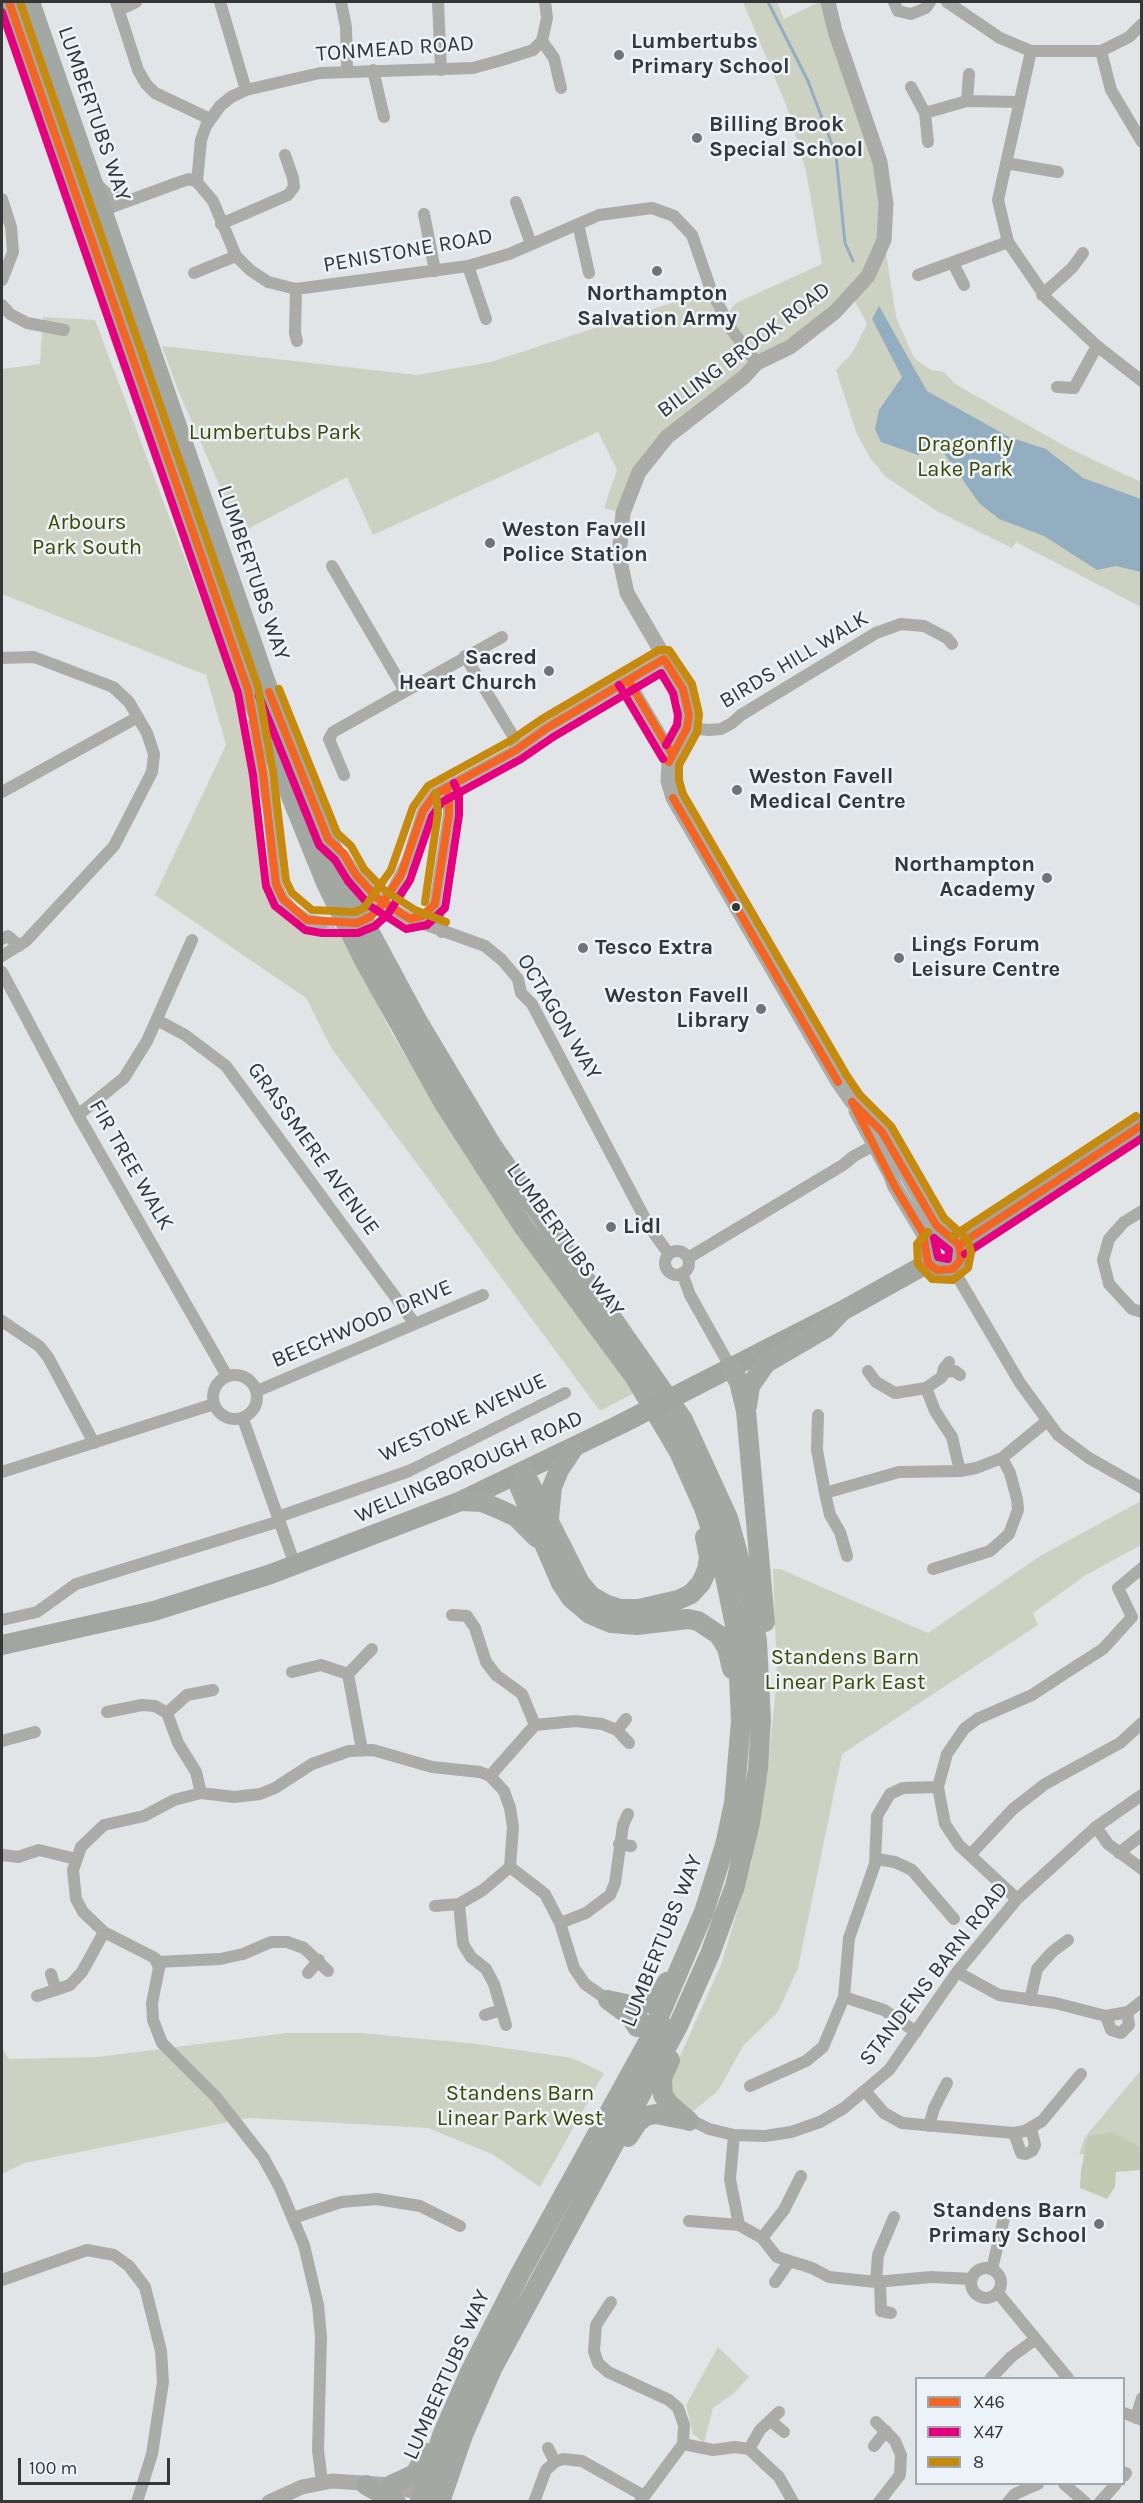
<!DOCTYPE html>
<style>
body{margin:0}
#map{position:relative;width:1143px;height:2503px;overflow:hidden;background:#e2e5e8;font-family:Karla,sans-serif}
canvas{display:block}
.frame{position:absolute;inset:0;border:3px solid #343638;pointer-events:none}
.legend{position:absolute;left:915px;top:2377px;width:210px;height:108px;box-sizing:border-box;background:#ecf3f8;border:2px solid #a2a7ab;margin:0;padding:8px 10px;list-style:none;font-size:18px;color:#343638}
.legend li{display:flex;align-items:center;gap:12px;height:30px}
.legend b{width:30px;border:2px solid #a2a7ab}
.scale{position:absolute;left:18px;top:2458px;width:152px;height:27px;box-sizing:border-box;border:3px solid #343638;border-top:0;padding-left:8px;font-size:18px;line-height:21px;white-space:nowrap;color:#343638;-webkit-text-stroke:4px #ecf3f8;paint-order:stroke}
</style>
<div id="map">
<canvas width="1143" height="2503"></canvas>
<div class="frame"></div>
<ul class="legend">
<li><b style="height:8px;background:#f26522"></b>X46</li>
<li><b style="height:8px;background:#e5007d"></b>X47</li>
<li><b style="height:8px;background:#c68a0e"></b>8</li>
</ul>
<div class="scale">100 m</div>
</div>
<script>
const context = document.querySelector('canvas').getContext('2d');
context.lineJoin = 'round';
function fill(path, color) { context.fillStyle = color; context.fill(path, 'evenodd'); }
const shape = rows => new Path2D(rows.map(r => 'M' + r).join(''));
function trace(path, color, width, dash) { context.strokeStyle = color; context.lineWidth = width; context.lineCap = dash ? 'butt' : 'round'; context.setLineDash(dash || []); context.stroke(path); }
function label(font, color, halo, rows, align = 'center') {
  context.font = font + ' Karla,sans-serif'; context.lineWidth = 5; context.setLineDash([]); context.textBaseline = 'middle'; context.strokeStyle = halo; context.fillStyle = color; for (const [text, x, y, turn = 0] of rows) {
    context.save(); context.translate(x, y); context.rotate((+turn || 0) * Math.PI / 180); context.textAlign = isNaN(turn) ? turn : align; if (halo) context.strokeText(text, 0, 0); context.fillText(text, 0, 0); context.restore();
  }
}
fill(shape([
 [743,2,777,2,784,19,819,2,828,2,880,162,884,240,896,317,914,358,931,370,944,372,955,384,1070,449,1141,482,1141,607,1016,542,1012,548,937,511,886,477,870,458,857,434,836,370,853,352,867,324,852,296,667,437,623,513,604,508,617,470,598,432,373,535,347,477,240,533,178,390,162,346,417,375,491,362,711,290,725,316,736,303,822,264,806,171,787,107],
 [43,317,95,320,235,691,254,761,265,864,275,903,306,929,342,935,392,1034,477,1171,634,1393,600,1411,332,1049,306,998,155,895,226,745,206,675,2,594,2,369,40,364],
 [1141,1501,1141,1545,1086,1575,1033,1613,1038,1625,842,1754,798,1968,778,2012,743,2046,718,2091,687,2116,673,2102,672,2074,721,1965,751,1865,767,1774,777,1678,773,1569,780,1569,928,1633,1040,1556],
 [287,2033,362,2033,477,2044,572,2058,604,2073,540,2187,492,2154,428,2128,249,2118,24,2163,2,2174,2,2048,9,2059,97,2057],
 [1141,2070,1141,2156,1079,2154,1085,2137],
 [718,2347,749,2377,732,2395,713,2408,704,2443,693,2434,686,2405]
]), '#cdd1c2');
fill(shape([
 [1113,2132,1141,2148,1141,2170,1116,2172,1115,2187,1107,2199,1080,2188,1081,2170,1088,2136]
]), '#c4c9b4');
fill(shape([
 [879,306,927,391,1009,437,1046,449,1083,478,1141,499,1141,572,1116,566,1097,570,1044,536,999,519,979,503,939,446,918,455,881,442,875,429,879,410,902,377,872,319]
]), '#92aec0');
trace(shape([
 [768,2,808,81,836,155,845,243,853,261]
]), '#92aec0', 3);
trace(shape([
 [323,923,357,923,370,917,393,889]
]), '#bfc2c5', 12, [12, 6]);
trace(shape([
 [116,2,138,70,146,84,155,93,210,119],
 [220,2,246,90],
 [341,2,346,27,347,70],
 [438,2,441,70],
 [894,2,898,11,911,14,926,8,930,2],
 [947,2,1000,38,1031,51,1101,51,1129,37,1142,24],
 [119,10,136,2],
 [542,41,554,58,561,88],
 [1031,51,998,200,1008,242,1047,299,1097,346,1142,381],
 [1101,51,1111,90,1142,142],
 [373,70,384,117],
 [911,87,925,113,928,142],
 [967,101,969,74],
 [925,113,967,101,1019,102],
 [1006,163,1058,172],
 [94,182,110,196,131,200],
 [197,182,201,140,206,126,220,106,231,97,246,90,320,73,473,68,502,60,533,50,542,41,547,18,545,2],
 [2,199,11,227,13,252,2,280],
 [516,202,531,244],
 [98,212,180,182,189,179,197,182,213,201,236,256,250,270,268,282,296,289,468,266,509,254,599,215,652,208,674,216,692,235,711,290,731,329,757,363],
 [424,214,435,271],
 [221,224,288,195,294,187,293,178,285,155],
 [578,224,589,273],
 [953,263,964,285],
 [468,266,486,319],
 [194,273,236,256],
 [918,275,1008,242],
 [296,289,295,333,297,341],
 [1042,295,1072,268,1083,253],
 [2,305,10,314,27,323,64,330],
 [1057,387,1074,388,1097,346],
 [332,566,405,691],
 [465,656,513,736,516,750],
 [2,658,34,657,113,687,129,702,147,733,154,754,152,772,114,846,26,941,2,956],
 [628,680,672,754],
 [254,723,269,812,276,884,283,899,294,911,307,920,323,923],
 [687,728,709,730,721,729,732,723,741,715,876,633,901,624,924,626,947,638,952,644],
 [344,775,329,739,333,732,502,637],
 [2,792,138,717],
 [343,855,356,875,377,898,389,907,410,919,485,946,502,960,518,979,521,993,532,1004,650,1228,669,1254],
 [393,889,407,862,423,811,435,794,516,750,547,728,664,659],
 [442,932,435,904,449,814,449,796,445,788],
 [2,939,8,936,19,946],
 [2,972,78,1115,227,1376],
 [157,1020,185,1035,226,1066,415,1324],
 [78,1115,124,1078,147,1041,192,940],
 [1142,1211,1124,1222,1109,1239,1103,1260,1109,1284,1132,1309,1142,1312],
 '665 1263a12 12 0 1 1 24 0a12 12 0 1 1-24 0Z',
 [688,1258,843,1165,854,1156,873,1146,881,1149],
 [953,1269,1020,1383,1058,1435,1089,1458,1142,1488],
 [682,1273,690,1295,731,1368],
 [2,1321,39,1346,48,1357,94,1443],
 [868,1371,876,1382,895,1393,926,1388,935,1411,952,1437,960,1471],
 [944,1372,955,1371,960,1375],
 '213 1397a22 22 0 1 1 44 0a22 22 0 1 1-44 0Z',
 [926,1388,942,1377,944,1368,949,1362],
 [257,1391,483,1295],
 [818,1415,817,1450,825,1493,899,1472,960,1471,976,1468,1002,1458,1047,1421],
 [243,1419,295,1565],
 [2,1472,214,1404],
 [825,1493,830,1515,840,1532,847,1556],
 [278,1517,409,1471,565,1393],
 [933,1569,990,1551,1009,1534,1018,1510,1017,1499,1010,1473,1002,1458],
 [452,1615,467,1616,475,1628,486,1662,496,1675,522,1694,535,1725,490,1776],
 [1132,1617,1118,1588,1142,1568],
 [2,1620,37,1612,76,1584,280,1521],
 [292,1672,321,1665,348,1674,362,1750],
 [348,1674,372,1649],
 [107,1712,142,1705,155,1706,167,1713,178,1743,196,1772,201,1793],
 [167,1713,187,1695,213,1690],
 [535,1725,575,1721,602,1724,617,1730,626,1719],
 [617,1730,629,1743],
 [2,1741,35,1732],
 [1096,1827,1108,1844,1142,1869],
 [619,1844,631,1846],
 [1119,1853,1142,1835],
 [2,1855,18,1857,39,1850,76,1859],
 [970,1855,1013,1809,1045,1784,1120,1743,1142,1723],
 [876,1859,895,1862,912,1870,954,1919],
 [1017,1899,959,1845,945,1824,938,1787,947,1754,964,1729,977,1719,1032,1695,1067,1672,1103,1649,1132,1617],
 [435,1906,459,1904],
 [560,1923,586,1913,610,1895,615,1883,623,1825,628,1814],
 [157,1962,220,1959,243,1954,271,1942,287,1942,304,1948,328,1971],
 [957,1972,999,1995,1055,2003,1106,2016,1128,2012,1142,2001],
 [308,1973,319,1960],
 [51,1974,56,1990],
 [37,1996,70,1985,82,1972,104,1932],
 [844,1997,884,2010,916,2032],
 [1030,2000,1037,1969,1052,1952,1068,1940],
 [485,2015,501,2010],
 [1106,2016,1111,2030,1121,2033,1129,2025,1127,2012],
 [506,2025,494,1984,486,1969,471,1957,463,1944,459,1904,483,1890,510,1867],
 [750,2086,806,2061,823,2047,844,1997,849,1938,875,1864,877,1816,890,1794,903,1788,938,1787],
 [866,2092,884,2113,902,2123,1014,2133,1025,2131,1042,2121,1081,2074],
 [685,2117,709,2129,734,2135,765,2136,791,2132,820,2122,844,2108,889,2070,957,1972,1017,1899,1096,1827,1142,1795],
 [929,2126,934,2108,947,2083],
 [1014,2133,1021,2153,1026,2154,1032,2151,1035,2145,1031,2128],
 [734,2135,730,2179,739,2225,762,2238,777,2257,812,2268,829,2277,876,2282,931,2277,972,2279],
 [293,2218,341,2202,377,2199,420,2206,460,2226],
 [689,2221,739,2225],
 [762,2238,784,2210,801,2176],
 '971 2283a15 15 0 1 1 30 0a15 15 0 1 1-30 0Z',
 [992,2269,1004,2218],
 [2,2280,87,2250,114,2255,129,2266,145,2287,161,2351,163,2382,152,2454,137,2502],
 [775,2282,789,2262],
 [876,2282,878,2255,894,2217],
 [880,2282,881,2311,891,2313],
 [998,2293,1068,2378],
 [611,2302,596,2325,594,2351,598,2363,608,2372,669,2400,678,2408,684,2425,683,2444,640,2502],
 [991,2378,1011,2357,1036,2339],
 [1124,2413,1142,2420],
 [1136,2418,1142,2398],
 [772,2422,784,2432],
 [876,2422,895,2441,901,2455,900,2475,879,2502],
 [683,2444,713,2450,735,2447,749,2449,779,2477,793,2502],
 [874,2446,886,2431],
 [548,2448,555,2462],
 [749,2449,760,2430,779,2412],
 [1124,2476,1126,2473],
 [322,2482,318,2450,321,2337,318,2305,304,2245,279,2186,263,2157,216,2097,162,2043,153,2020,152,2003,159,1968,155,1958,104,1932,83,1912,76,1899,73,1870,81,1847,104,1825,144,1816,174,1800,201,1793,234,1797,260,1794,275,1788,312,1764,349,1751,373,1750,432,1767,480,1772,490,1776,504,1791,510,1808,513,1827,510,1867,545,1894,560,1923,574,1968,585,1984,608,2000],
 [1064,2484,1085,2502],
 [534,2502,546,2470,555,2462,563,2459,582,2461,644,2496],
 [1008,2502,1015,2494,1038,2484],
 [1100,2502,1116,2484]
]), '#abaca8', 12);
trace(shape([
 [828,2,835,31,880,162,886,204,884,240,868,276,835,312,790,347,757,363,744,377,667,437,639,472,623,513,619,556,627,593,683,689,688,703,687,728,669,762,668,781,673,798,838,1082,852,1102,882,1132,930,1216,939,1229,950,1238],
 [856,1111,891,1176,894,1185,923,1233,927,1247],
 [269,2502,302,2487,332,2481,391,2485,422,2494,429,2501]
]), '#abaca8', 15);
trace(shape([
 '927 1254a17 17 0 1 1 34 0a17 17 0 1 1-34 0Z',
 [959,1245,1037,1196,1142,1125],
 [695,1386,842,1311,928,1263],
 [2,1645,154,1611,271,1574,461,1501,621,1424]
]), '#a2a5a0', 20);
trace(shape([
 [9,2,248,690,326,883,365,962,445,1105,523,1226,634,1376,679,1452,704,1508,722,1562,737,1635,741,1721,734,1803,725,1845,704,1912,648,2042,520,2274,470,2372,443,2433,420,2502],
 [30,2,266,683,328,839,368,929,418,1022,491,1144,683,1420,728,1518,750,1598,757,1641,761,1720,758,1768,750,1823,735,1886,710,1954,678,2026,493,2367,463,2435,440,2502],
 [731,1368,739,1382,746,1411,765,1622],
 [747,1406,750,1386,766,1363,826,1328,842,1311],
 [524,1472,580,1583,591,1596,605,1604,620,1609,639,1609,678,1600,691,1594,701,1583,707,1570,709,1557,705,1537],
 [520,1488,561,1583,571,1598,590,1614,611,1623,637,1625,688,1619,698,1621,719,1635,727,1648,732,1669],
 [461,1501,482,1502,499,1509,516,1517,537,1538],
 [549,1518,552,1487,559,1470,573,1449],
 [608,2000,630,2016,637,2027],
 [612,2001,635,2006,650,2003,658,1998,667,1982],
 [630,2016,654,2030,665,2028],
 [670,2060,662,2078,663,2095,669,2104,689,2121],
 [628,2137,638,2122,646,2116,656,2114,686,2120],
 [366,2485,396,2502],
 [391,2485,415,2474,427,2453]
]), '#a4a8a3', 20);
trace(shape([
 [621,1424,695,1386]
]), '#a2a5a0', 20);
trace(shape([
 [9,2,248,690,263,773,276,884,283,899,307,920,357,923,370,917,380,907,401,875,423,811,435,794,516,750,547,728,664,659,683,689,689,715,687,728,669,762],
 [628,680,672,754],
 [269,692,328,839,343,853,356,875,377,898,410,919,422,916,435,904,449,814,449,796,445,788],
 [673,798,838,1082],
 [673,798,838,1082],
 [852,1102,882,1132,936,1225,959,1245,961,1259,953,1269,937,1270,928,1263,923,1233,894,1185,852,1102],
 [959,1245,1142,1125]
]), '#f26522', 8);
trace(shape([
 [2,12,238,693,253,775,266,886,275,906,305,930,322,933,358,933,375,926,388,914,410,880,432,816,442,802,521,759,553,737,661,673,673,693,678,715,677,725,666,745],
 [619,685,663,759],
 [259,696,319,845,335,860,348,881,370,906,406,929,427,925,445,908,459,815,459,794,454,783],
 [934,1238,949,1250,948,1259,938,1257,934,1238],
 [965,1254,1142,1138]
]), '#e5007d', 8);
trace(shape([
 [20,2,258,687,273,772,286,881,292,893,312,910,355,912,364,908,391,870,413,807,428,786,510,741,542,719,659,650,669,650,692,684,699,714,697,732,679,765,679,780,683,794,847,1076,860,1095,891,1126,944,1218,968,1240,971,1253,968,1268,953,1280,932,1279,918,1264,917,1244,928,1232],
 [279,689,337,833,351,846,364,869,384,890,415,910,446,922],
 [425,902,438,813,436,793],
 [953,1236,1136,1116]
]), '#c68a0e', 8);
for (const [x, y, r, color] of [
 [619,55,6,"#717376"],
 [697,138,6,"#717376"],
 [657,271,6,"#717376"],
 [490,543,6,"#717376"],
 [549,671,6,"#717376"],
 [737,790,6,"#717376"],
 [1047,878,6,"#717376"],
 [736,907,5,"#343638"],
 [583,948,6,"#717376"],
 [899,958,6,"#717376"],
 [761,1009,6,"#717376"],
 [611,1227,6,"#717376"],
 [1099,2224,6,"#717376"]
]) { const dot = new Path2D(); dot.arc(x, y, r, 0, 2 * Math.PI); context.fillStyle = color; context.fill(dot); trace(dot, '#ecf3f8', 2); }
label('bold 22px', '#343638', '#ecf3f8', [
 ["Lumbertubs",631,42],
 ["Primary School",631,67],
 ["Billing Brook",709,125],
 ["Special School",709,150],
 ["Northampton",657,294,"center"],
 ["Salvation Army",657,319,"center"],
 ["Weston Favell",502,530],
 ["Police Station",502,555],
 ["Sacred",537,658,"right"],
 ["Heart Church",537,683,"right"],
 ["Weston Favell",749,777],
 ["Medical Centre",749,802],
 ["Northampton",1035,865,"right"],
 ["Academy",1035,890,"right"],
 ["Lings Forum",911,945],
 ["Leisure Centre",911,970],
 ["Tesco Extra",595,948],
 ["Weston Favell",749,996,"right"],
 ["Library",749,1021,"right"],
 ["Lidl",623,1227],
 ["Standens Barn",1087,2211,"right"],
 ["Primary School",1087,2236,"right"]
], 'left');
label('22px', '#343638', '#ecf3f8', [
 ["TONMEAD ROAD",395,49,-4],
 ["LUMBERTUBS WAY",94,114,71],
 ["PENISTONE ROAD",408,251,-10],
 ["BILLING BROOK ROAD",744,350,-37],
 ["LUMBERTUBS WAY",253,573,71],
 ["BIRDS HILL WALK",794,660,-31],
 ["OCTAGON WAY",559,1017,59],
 ["GRASSMERE AVENUE",313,1149,54],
 ["FIR TREE WALK",131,1165,60],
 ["LUMBERTUBS WAY",565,1240,54],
 ["BEECHWOOD DRIVE",362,1324,-23],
 ["WESTONE AVENUE",463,1418,-25],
 ["WELLINGBOROUGH ROAD",469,1467,-24],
 ["LUMBERTUBS WAY",662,1941,-68],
 ["STANDENS BARN ROAD",934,1974,-52],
 ["LUMBERTUBS WAY",447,2375,-66]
]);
label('22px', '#424800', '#ecf3f8', [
 ["Lumbertubs Park",275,433],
 ["Dragonfly",965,445],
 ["Lake Park",965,470],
 ["Arbours",87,523],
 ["Park South",87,548],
 ["Standens Barn",845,1658],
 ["Linear Park East",845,1683],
 ["Standens Barn",520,2094],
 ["Linear Park West",520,2119]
]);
</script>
